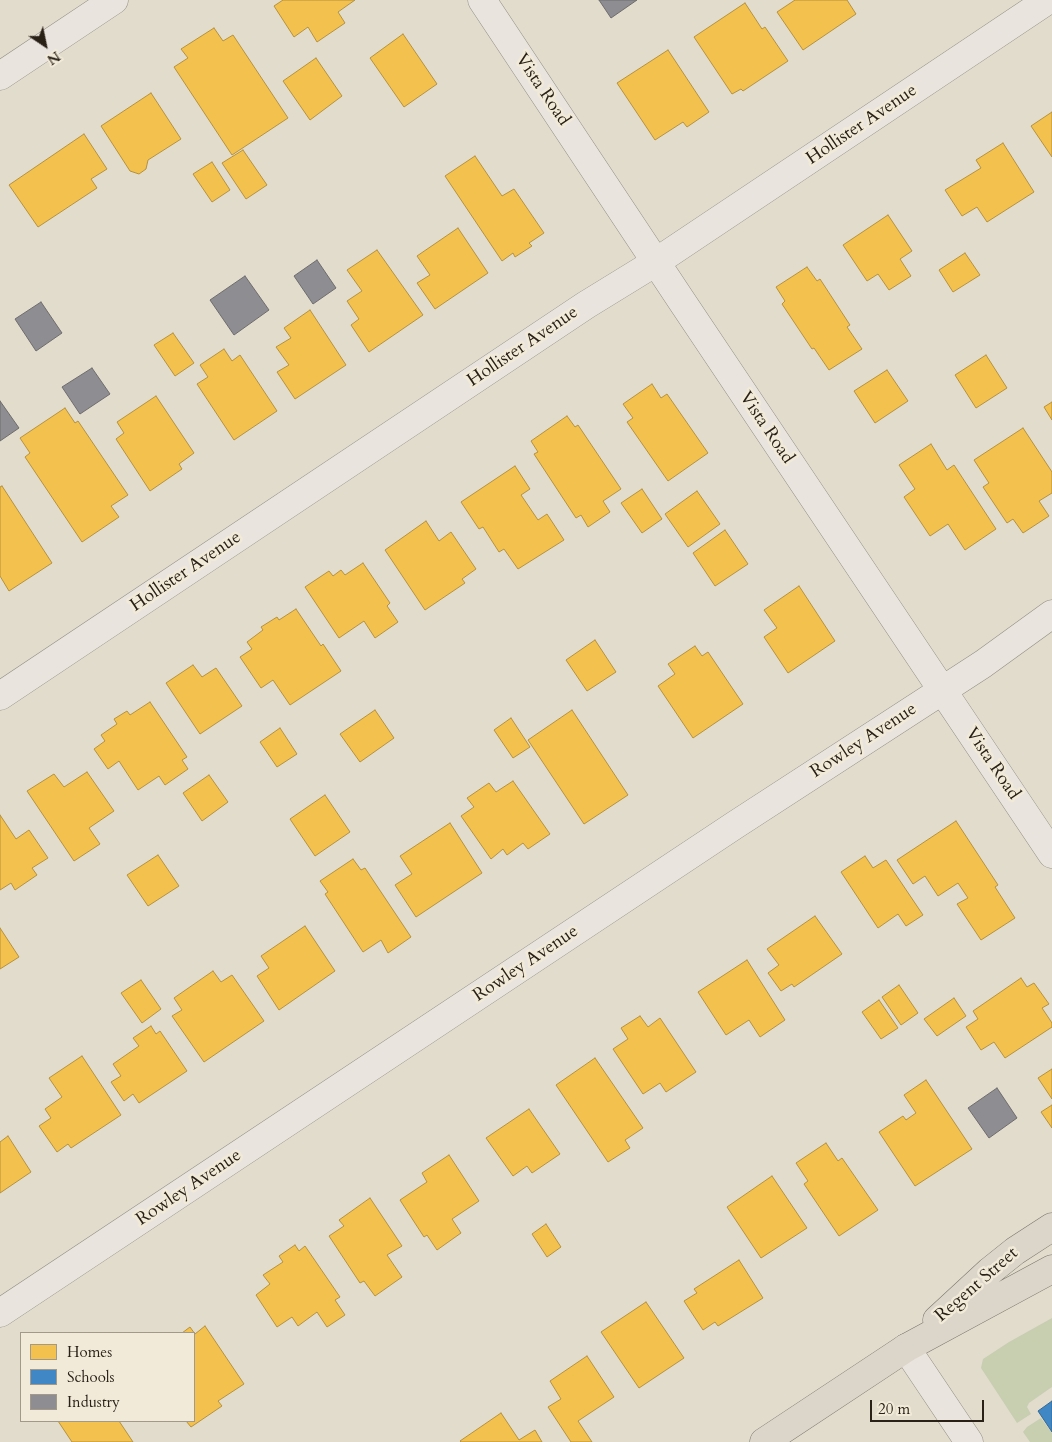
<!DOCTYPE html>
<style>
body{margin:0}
#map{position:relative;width:1052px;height:1442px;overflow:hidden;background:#e2dccd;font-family:Cardo,serif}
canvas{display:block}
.legend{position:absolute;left:20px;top:1332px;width:175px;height:90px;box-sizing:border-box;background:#f2ead9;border:1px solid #a2998b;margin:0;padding:6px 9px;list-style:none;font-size:15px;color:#292016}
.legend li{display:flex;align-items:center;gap:10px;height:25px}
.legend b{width:25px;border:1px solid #a2998b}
.north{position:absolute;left:20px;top:20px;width:50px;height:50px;-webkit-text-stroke:4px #f2ead9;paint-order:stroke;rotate:146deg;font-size:14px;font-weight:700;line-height:20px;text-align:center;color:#292016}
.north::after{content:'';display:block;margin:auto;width:18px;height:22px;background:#292016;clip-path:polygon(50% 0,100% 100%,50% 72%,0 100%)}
.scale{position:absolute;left:870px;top:1400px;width:114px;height:22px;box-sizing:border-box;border:2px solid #292016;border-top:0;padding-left:6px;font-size:15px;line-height:18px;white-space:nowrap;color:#292016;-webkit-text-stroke:4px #f2ead9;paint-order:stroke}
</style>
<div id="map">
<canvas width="1052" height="1442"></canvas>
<ul class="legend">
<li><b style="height:14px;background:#f2c14e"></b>Homes</li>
<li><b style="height:14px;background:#3f88c5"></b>Schools</li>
<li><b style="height:14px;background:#8d8d92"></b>Industry</li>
</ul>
<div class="north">N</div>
<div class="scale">20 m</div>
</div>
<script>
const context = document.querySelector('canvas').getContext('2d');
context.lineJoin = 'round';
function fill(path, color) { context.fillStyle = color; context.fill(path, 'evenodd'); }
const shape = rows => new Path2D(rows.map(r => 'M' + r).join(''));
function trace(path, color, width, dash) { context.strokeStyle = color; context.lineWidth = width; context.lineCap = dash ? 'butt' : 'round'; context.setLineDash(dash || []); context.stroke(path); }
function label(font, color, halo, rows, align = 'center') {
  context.font = font + ' Cardo,serif'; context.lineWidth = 5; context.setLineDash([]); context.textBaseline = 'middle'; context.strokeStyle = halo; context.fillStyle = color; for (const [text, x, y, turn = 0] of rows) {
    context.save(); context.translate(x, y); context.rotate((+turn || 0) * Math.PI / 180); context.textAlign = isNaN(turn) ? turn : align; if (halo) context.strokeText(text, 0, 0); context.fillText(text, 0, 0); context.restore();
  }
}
fill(shape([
 [1052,1318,1052,1387,1029,1403,1027,1407,1031,1414,1017,1423,981,1368,983,1359,1009,1342],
 [1041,1418,1052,1433,1052,1442,1030,1442,1023,1432,1027,1427]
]), '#c8ceb0');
const homes = shape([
 [283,0,355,0,338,12,345,23,317,42,308,27,294,37,274,6,283,0],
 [795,0,847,0,856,14,803,50,777,12,795,0],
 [745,3,762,29,765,27,788,61,743,91,741,89,732,94,694,37,745,3],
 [214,28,223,41,233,35,288,118,232,155,174,67,188,58,181,49,214,28],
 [403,34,437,84,404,107,370,58,403,34],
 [668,50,709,112,687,127,683,122,655,140,617,83,668,50],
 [316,58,342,96,310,120,283,81,316,58],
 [151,93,181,139,148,160,146,169,139,174,130,171,101,126,151,93],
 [1052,112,1052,157,1031,126,1052,112],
 [84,134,107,169,91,179,97,188,38,227,9,185,84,134],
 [1003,143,1034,192,987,222,977,207,962,216,945,190,981,168,976,160,1003,143],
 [243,150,267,185,246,199,222,163,243,150],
 [475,156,502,196,514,189,544,233,529,243,532,246,515,257,513,253,502,261,445,176,475,156],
 [212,162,230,190,212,202,193,174,212,162],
 [888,215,912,251,900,259,911,276,889,290,878,274,867,281,843,245,888,215],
 [458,228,488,273,435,309,417,283,430,275,417,256,458,228],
 [377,250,423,315,369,352,351,325,359,319,347,301,362,291,347,270,377,250],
 [965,253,980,275,953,292,939,270,965,253],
 [807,267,817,281,820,279,850,325,847,327,862,349,829,370,814,348,812,349,782,304,785,301,776,287,807,267],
 [310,310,346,365,295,399,277,372,289,365,276,347,291,338,284,328,310,310],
 [173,333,194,363,175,376,154,345,173,333],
 [224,349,232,361,240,355,277,411,234,440,197,384,208,377,200,365,224,349],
 [986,355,1007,388,976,408,955,375,986,355],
 [887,370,908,401,875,423,854,391,887,370],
 [652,384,661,398,667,394,708,453,668,481,627,422,633,418,623,404,652,384],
 [156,396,194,453,179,464,182,469,150,491,116,439,124,433,117,422,156,396],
 [1052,402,1052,420,1044,407,1052,402],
 [65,408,75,423,78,421,128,495,111,506,119,517,82,542,25,457,30,453,20,438,65,408],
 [567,416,575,427,578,425,621,489,603,501,610,512,588,527,581,515,576,518,534,454,538,452,531,441,567,416],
 [1023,428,1052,472,1052,493,1039,501,1049,516,1023,533,1013,519,1007,523,983,487,989,483,974,460,1023,428],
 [931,444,947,470,954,465,996,529,965,550,948,524,930,536,904,497,915,489,899,465,931,444],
 [515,466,530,489,521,495,538,520,547,514,564,540,518,569,504,549,499,552,483,527,479,529,461,502,515,466],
 [2,486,52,563,9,591,0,576,0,487,2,486],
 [642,489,662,519,642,533,621,503,642,489],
 [697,491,720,524,688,547,665,514,697,491],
 [426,521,439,541,451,532,476,569,462,579,465,583,425,610,385,550,426,521],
 [725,530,748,564,715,586,693,553,725,530],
 [363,563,390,603,387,606,398,622,375,638,364,621,339,638,305,587,329,571,333,576,341,570,345,575,363,563],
 [799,586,835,641,788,673,764,637,777,628,764,610,799,586],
 [296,609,321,646,323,644,341,671,290,705,273,680,261,688,240,657,252,649,247,642,263,630,261,627,277,617,279,620,296,609],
 [595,640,616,672,587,691,566,660,595,640],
 [695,646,702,656,708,652,743,704,693,738,658,686,675,674,668,664,695,646],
 [193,665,202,677,216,668,242,706,200,734,166,683,193,665],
 [150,702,187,757,182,760,188,769,165,785,159,776,138,790,119,761,108,769,94,749,105,741,101,735,117,724,114,719,127,711,130,715,150,702],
 [375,710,394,738,360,762,340,734,375,710],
 [572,710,628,795,584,824,528,740,572,710],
 [511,718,530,747,513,758,494,730,511,718],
 [280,728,297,754,277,767,260,742,280,728],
 [87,772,114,811,89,828,100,844,74,861,27,791,54,774,64,787,87,772],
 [209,775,228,802,202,821,183,793,209,775],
 [513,781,550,834,528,849,523,843,507,855,503,849,491,859,461,816,474,807,467,798,489,783,496,792,513,781],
 [325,795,350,832,315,856,290,819,325,795],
 [0,815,16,839,29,830,48,858,32,868,37,875,15,890,11,883,0,890,0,815],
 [956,821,998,885,995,887,1015,918,981,940,957,904,968,898,958,883,938,896,925,876,913,884,897,860,956,821],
 [450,823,482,873,416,917,395,885,412,874,400,856,450,823],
 [158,855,179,886,148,906,127,875,158,855],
 [865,856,873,868,886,860,923,915,906,926,898,914,878,928,841,872,865,856],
 [353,859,361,870,365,868,411,937,388,953,381,940,363,952,325,894,328,892,320,881,353,859],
 [815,916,842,954,794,987,792,984,781,991,768,973,779,965,767,949,815,916],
 [305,926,335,971,279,1010,257,976,269,968,261,956,305,926],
 [0,928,19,957,0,969,0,928],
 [747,960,785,1020,760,1037,749,1020,726,1035,698,992,747,960],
 [213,971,221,982,232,975,264,1021,204,1062,172,1016,182,1010,174,998,213,971],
 [1021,978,1027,987,1034,983,1049,1004,1042,1008,1052,1023,1052,1027,1005,1058,994,1042,981,1050,966,1027,978,1019,973,1011,1021,978],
 [141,980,161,1009,142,1023,121,993,141,980],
 [899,985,918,1013,901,1025,882,997,899,985],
 [954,998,966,1016,937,1036,924,1019,954,998],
 [879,1000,898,1028,881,1039,862,1012,879,1000],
 [640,1016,648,1027,660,1018,696,1072,666,1092,660,1083,643,1094,613,1049,628,1039,621,1028,640,1016],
 [151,1026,156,1034,160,1031,187,1071,139,1103,133,1094,124,1101,111,1082,121,1076,113,1064,139,1046,133,1038,151,1026],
 [82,1056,121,1115,71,1148,68,1144,57,1152,39,1126,51,1118,45,1109,62,1097,49,1078,82,1056],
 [595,1058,643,1128,625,1140,630,1148,608,1162,556,1085,595,1058],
 [1052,1069,1052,1099,1038,1078,1052,1069],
 [926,1080,972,1149,915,1186,879,1132,903,1116,906,1120,916,1113,904,1095,926,1080],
 [1052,1105,1052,1128,1041,1112,1052,1105],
 [529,1109,560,1154,532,1173,527,1166,513,1176,486,1138,529,1109],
 [8,1136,31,1172,0,1193,0,1142,8,1136],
 [826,1143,838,1161,842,1158,878,1210,839,1236,804,1184,808,1181,796,1163,826,1143],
 [449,1155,479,1201,452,1219,461,1233,437,1250,427,1235,424,1237,400,1200,427,1182,422,1173,449,1155],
 [772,1176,807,1228,761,1258,727,1207,772,1176],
 [370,1198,402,1246,387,1255,402,1277,375,1296,364,1281,360,1283,329,1236,344,1226,339,1220,370,1198],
 [546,1224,561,1247,547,1257,532,1234,546,1224],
 [295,1245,299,1251,305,1246,340,1297,335,1300,345,1315,327,1327,317,1312,298,1326,292,1317,277,1327,256,1295,270,1284,263,1275,283,1262,279,1256,295,1245],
 [739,1260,763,1298,718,1326,715,1322,703,1330,684,1301,697,1293,694,1289,739,1260],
 [646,1302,684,1358,639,1388,601,1332,646,1302],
 [205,1326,244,1384,218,1401,222,1406,191,1427,186,1421,194,1421,194,1333,182,1333,190,1327,195,1334,205,1326],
 [587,1356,614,1397,578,1421,592,1442,571,1442,548,1407,561,1399,550,1381,587,1356],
 [501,1413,519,1440,535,1430,542,1442,461,1442,460,1441,501,1413],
 [58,1421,119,1421,133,1442,72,1442,58,1421]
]);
fill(homes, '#f2c14e');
trace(homes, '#b6913d', 1);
const schools = shape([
 [1052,1401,1052,1432,1038,1411,1052,1401]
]);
fill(schools, '#3f88c5');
trace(schools, '#386990', 1);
const industry = shape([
 [599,0,637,0,611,18,599,0],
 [317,260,336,288,313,304,294,276,317,260],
 [245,276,269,310,234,335,210,300,245,276],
 [41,302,62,333,36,351,15,319,41,302],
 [92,368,110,394,80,414,62,387,92,368],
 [0,401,19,428,0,441,0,401],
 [997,1088,1017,1118,989,1138,968,1108,997,1088]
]);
fill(industry, '#8d8d92');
trace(industry, '#6f6c6d', 1);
const minor = shape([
 [482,0,681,300,1052,854],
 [0,76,114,0],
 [0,696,586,305,656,262,1048,0],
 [0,1313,735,825,983,664,1052,614],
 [906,1348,969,1442]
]);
const major = shape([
 [937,1320,990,1271,1015,1251,1052,1227],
 [764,1442,906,1348,1052,1269]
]);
trace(minor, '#938e85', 29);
trace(major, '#79756c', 29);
trace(minor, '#e9e5de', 28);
trace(major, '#dcd5c9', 28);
label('18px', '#292016', '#f2ead9', [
 ["Vista Road",542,90,56],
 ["Hollister Avenue",862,125,-34],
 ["Hollister Avenue",523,347,-34],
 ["Vista Road",766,428,56],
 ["Hollister Avenue",186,572,-34],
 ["Rowley Avenue",864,741,-33],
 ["Vista Road",992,764,56],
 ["Rowley Avenue",526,964,-34],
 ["Rowley Avenue",189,1188,-34],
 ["Regent Street",977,1285,-41]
]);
</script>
